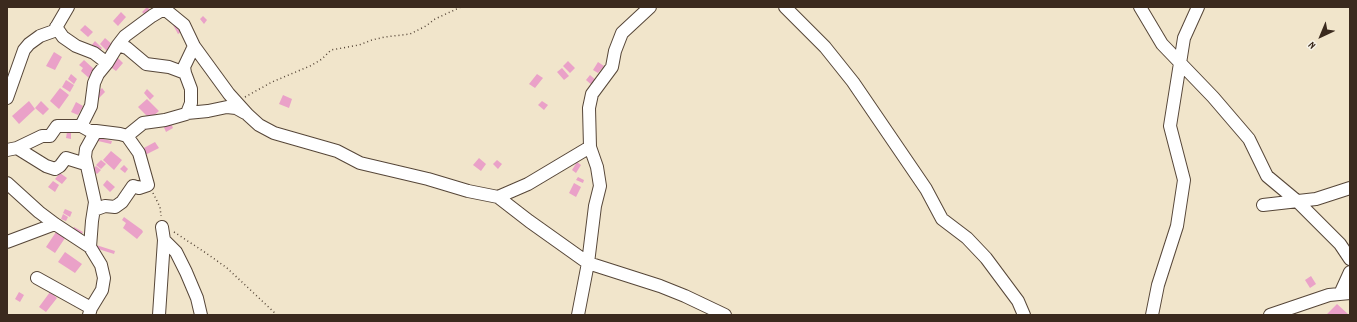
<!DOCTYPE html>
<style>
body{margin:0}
#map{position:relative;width:1357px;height:322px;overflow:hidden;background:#f1e5cb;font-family:Dekko,sans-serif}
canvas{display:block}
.frame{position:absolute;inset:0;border:8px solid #3b2a1e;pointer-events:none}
.north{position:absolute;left:1301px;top:16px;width:40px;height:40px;-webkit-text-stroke:3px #f7f3e8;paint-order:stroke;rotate:224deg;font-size:11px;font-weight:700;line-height:16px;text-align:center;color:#3b2a1e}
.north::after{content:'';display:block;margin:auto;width:14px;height:18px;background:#3b2a1e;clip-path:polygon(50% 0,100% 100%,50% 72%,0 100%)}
</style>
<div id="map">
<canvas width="1357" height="322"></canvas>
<div class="frame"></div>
<div class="north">N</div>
</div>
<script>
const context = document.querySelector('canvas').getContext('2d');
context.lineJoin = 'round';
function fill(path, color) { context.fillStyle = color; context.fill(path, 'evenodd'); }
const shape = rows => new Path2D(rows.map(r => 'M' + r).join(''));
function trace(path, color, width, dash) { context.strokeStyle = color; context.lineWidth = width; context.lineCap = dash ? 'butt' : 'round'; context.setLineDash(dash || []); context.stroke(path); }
fill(shape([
 [147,7,152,12,147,17,142,12],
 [121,12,126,17,118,26,113,21],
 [203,16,207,20,204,24,200,19],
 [176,20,183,31,178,34,172,23],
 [85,25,93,32,88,37,80,30],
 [105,38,114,46,108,52,100,44],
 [95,41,102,48,99,52,91,46],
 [54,52,62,57,55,70,46,66],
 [116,56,123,63,116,71,108,65],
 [84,60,95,70,89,78,81,71,83,68,79,65],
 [568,61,575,68,570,73,563,66],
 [598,62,604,66,598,73,593,70],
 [562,68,569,76,564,80,557,72],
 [71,74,77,79,74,84,68,79],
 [537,74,543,78,535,88,529,84],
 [590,75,598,82,594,87,586,80],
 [66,80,74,85,70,92,62,87],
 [60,88,69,95,59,109,50,101],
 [102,88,105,92,98,99,94,96],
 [147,89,154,96,150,100,144,93],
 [283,95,292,99,289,108,279,104],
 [147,99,159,111,150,119,138,107],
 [29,101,35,109,19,124,12,116],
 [41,101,49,109,43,115,35,108],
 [542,101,548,105,544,110,538,105],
 [76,102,83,106,78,115,71,112],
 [170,121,173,128,166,132,163,125],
 [67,132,71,132,71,139,66,138],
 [99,138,112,141,111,144,98,141],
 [155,142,159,148,145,155,142,149],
 [111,151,122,160,114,170,103,160],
 [479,158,486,164,481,171,473,165],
 [101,160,106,164,101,169,96,165],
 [497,160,502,164,498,169,493,164],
 [577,162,581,165,576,173,572,170],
 [124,165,128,169,125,173,120,169],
 [96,166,101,170,97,174,92,170],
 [60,173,67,178,62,184,55,179],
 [578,177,584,180,583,183,576,180],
 [107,180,115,187,110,192,103,185],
 [53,181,59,185,55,192,48,187],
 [574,183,581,187,576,197,569,193],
 [65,209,72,212,70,217,63,213],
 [63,214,68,217,66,221,61,219],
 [124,217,142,230,143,232,137,239,123,228,126,223,122,220],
 [74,227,83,232,80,237,71,231],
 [56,232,65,238,55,253,46,247],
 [93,244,115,251,114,254,92,247],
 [65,252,82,264,75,273,58,262],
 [1311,276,1316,284,1310,288,1305,280],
 [19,292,24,295,20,302,15,299],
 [50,292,57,298,46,312,39,307],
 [1337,304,1348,314,1347,315,1326,315]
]), '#eaa1c8');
const minor = shape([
 [162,7,184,25,194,46,229,94,248,115,259,125,274,133,337,151,360,163,428,179,468,191,498,197,529,221,588,263,660,286,685,296,725,315],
 [785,7,825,47,853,82,926,189,942,219,967,238,986,258,1018,301,1024,315],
 [1140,7,1162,44,1213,97,1249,139,1267,176,1297,201,1340,244,1350,259],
 [56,27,63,37,76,46,94,53,107,63],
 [118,45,127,48,146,64,169,67,185,73],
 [7,98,24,50,29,44,40,36,54,31,68,7],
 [187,113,191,103,191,89,185,73,184,67,194,46],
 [127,136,143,123,165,120,186,114,187,113,208,111,227,107,236,108,245,113],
 [17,148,46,166,55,169,60,166,66,158,82,163,85,157],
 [7,150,17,148,42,136,50,136,57,126,81,126],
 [7,183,39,212,55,224,90,247],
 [498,197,528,184,590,147],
 [1263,205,1316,199,1350,188],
 [94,210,105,206,115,207,122,202,133,186,139,188,148,185,139,153,127,136,120,134,96,131],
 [162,227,164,240,176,252,186,272,197,298,201,315],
 [7,242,55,224],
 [37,278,91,308],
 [1340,294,1350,272],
 [89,315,91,308,102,290,104,278,101,265,90,247,92,221,95,202,85,157,86,149,96,131,90,131,81,126,91,106,94,83,98,74,107,63,118,45,125,36,152,16,167,7],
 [159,315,164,240],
 [578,315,588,263,595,206,600,186,597,167,590,147,589,108,592,94,612,67,615,51,622,33,650,7],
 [1152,315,1158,285,1177,226,1184,180,1170,126,1184,38,1198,7],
 [1270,315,1329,295,1350,293]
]);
trace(minor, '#564638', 14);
trace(shape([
 [245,97,272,82,310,66,322,59,331,50,359,45,372,40,385,37,410,34,426,26,435,19,461,7],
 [153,193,160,207,161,216],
 [174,232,206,253,227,268,277,315]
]), '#564638', 1.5, [1, 3]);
trace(minor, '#fff', 12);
</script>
